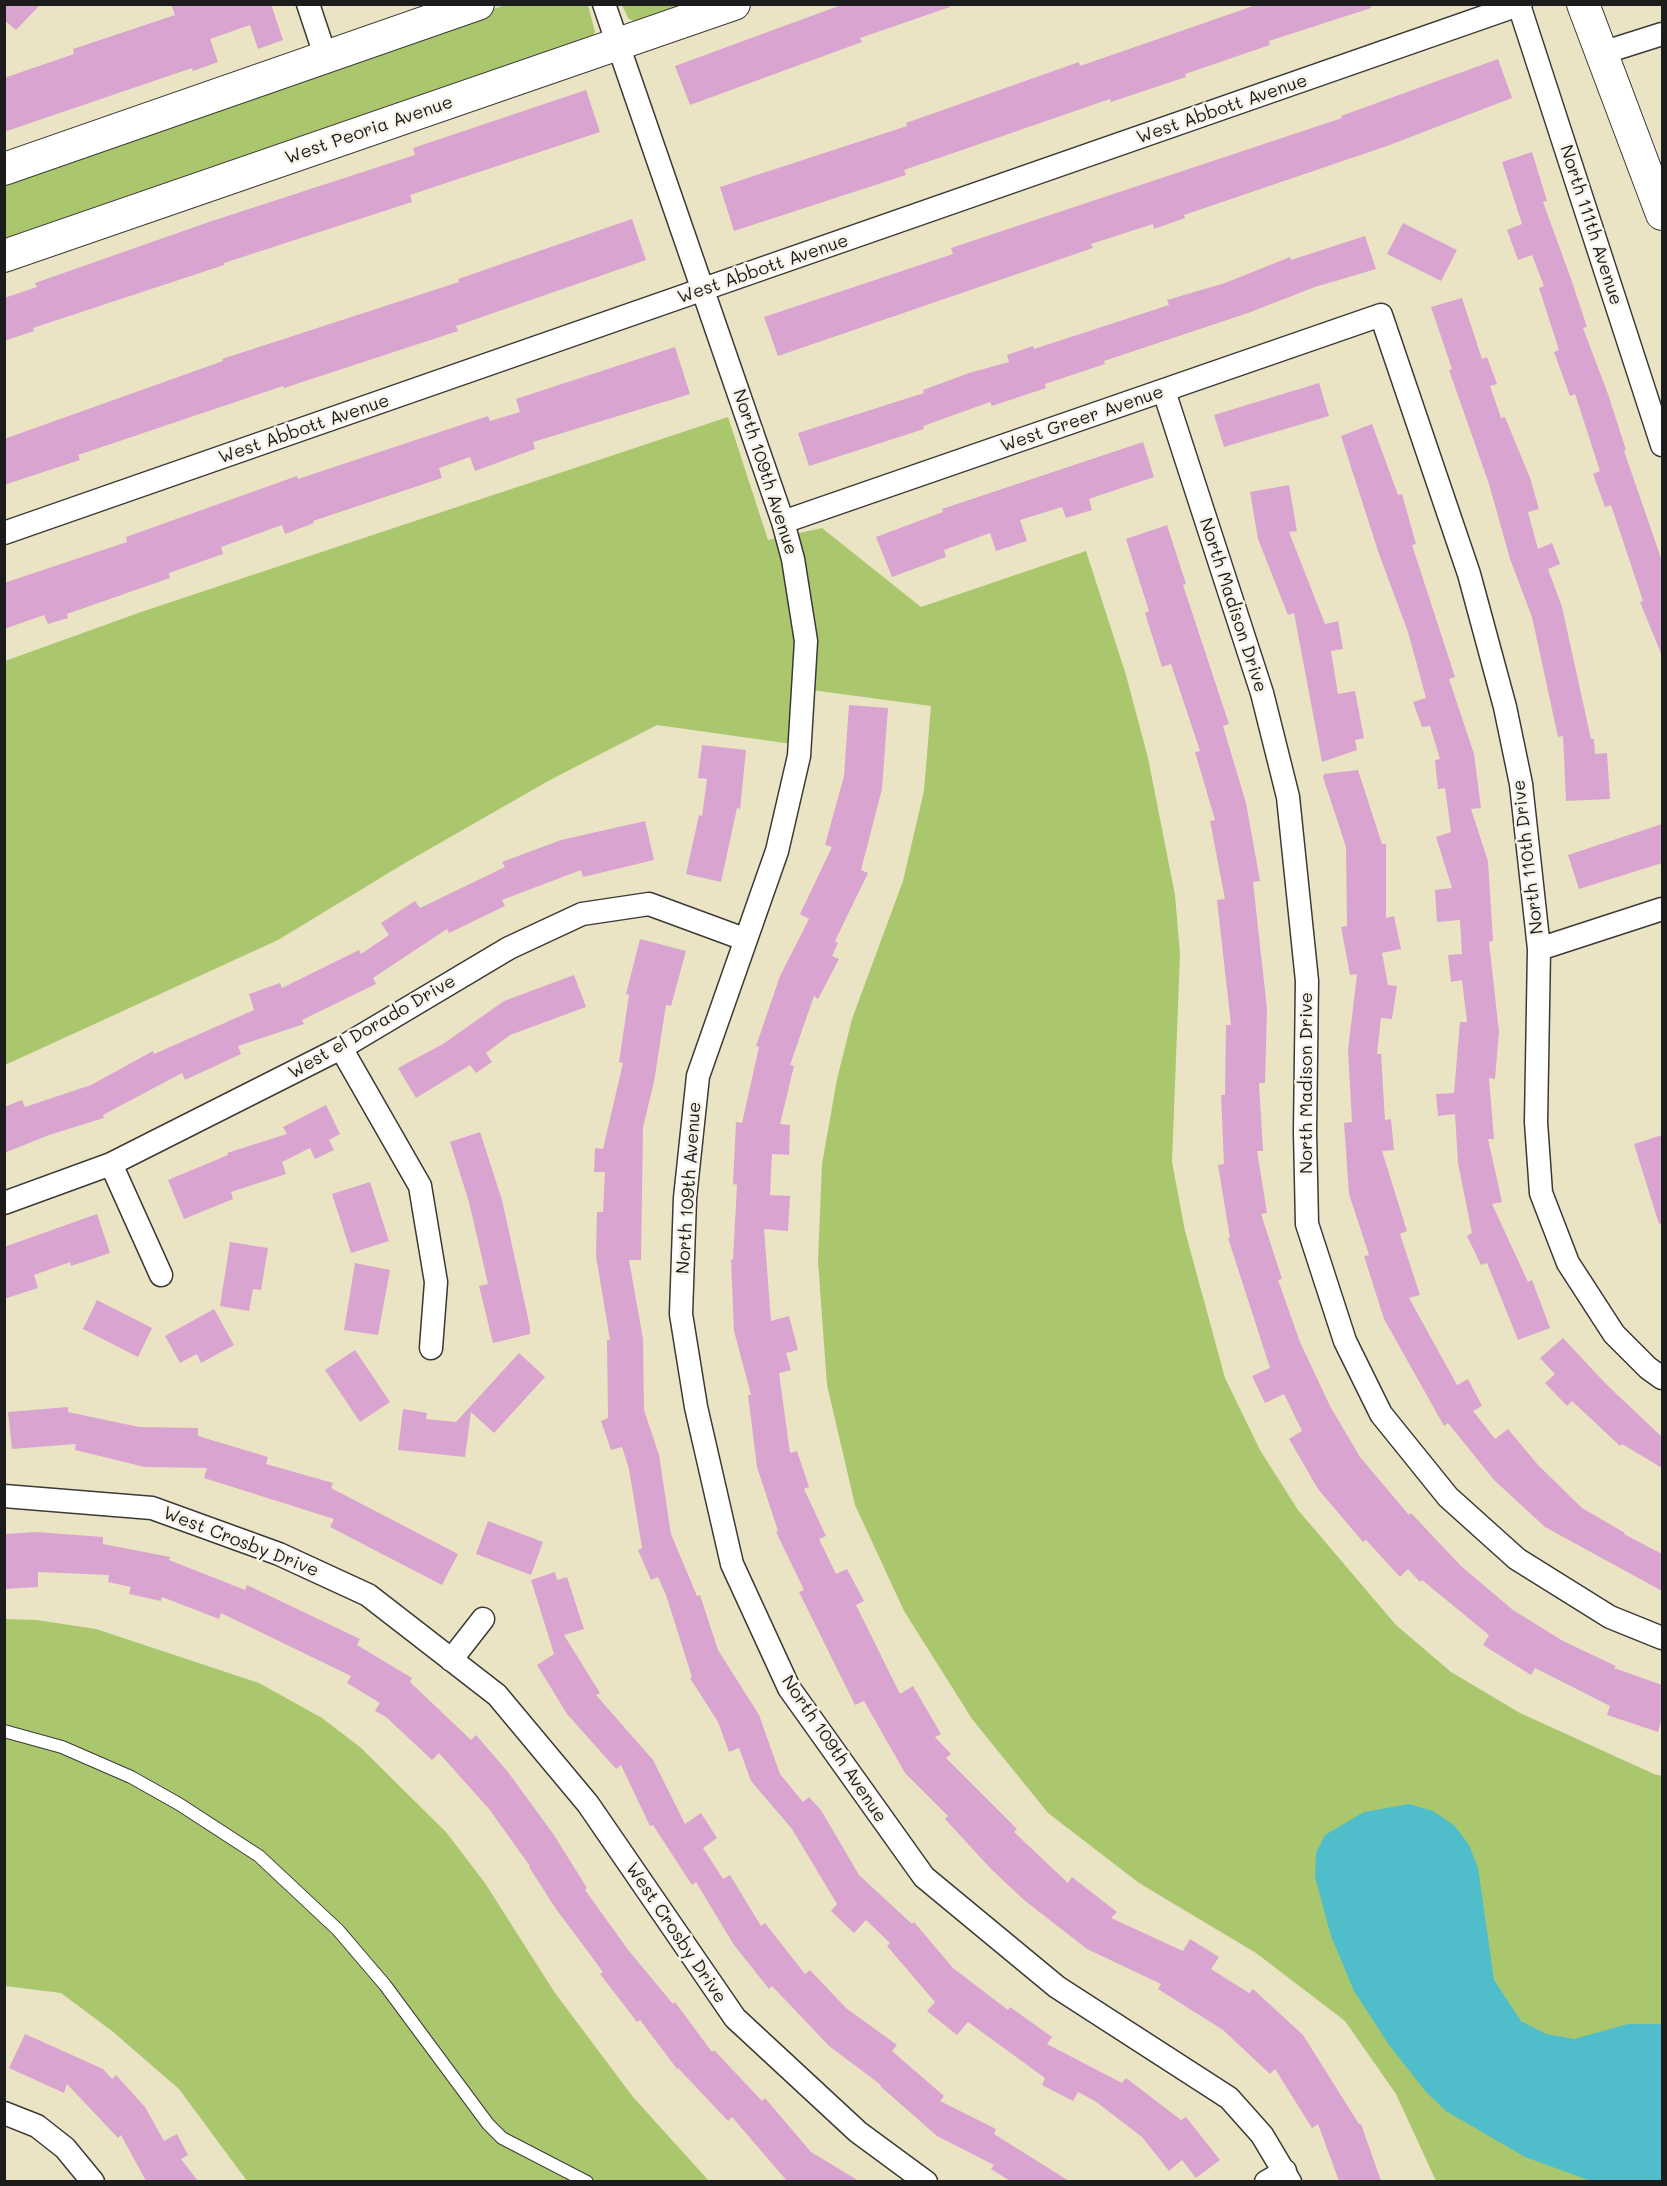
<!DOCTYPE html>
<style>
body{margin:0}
#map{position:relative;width:1667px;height:2186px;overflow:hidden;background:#ebe4c4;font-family:Mali,sans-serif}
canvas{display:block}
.frame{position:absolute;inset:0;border:6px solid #1c1c1c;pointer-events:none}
</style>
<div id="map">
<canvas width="1667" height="2186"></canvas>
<div class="frame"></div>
</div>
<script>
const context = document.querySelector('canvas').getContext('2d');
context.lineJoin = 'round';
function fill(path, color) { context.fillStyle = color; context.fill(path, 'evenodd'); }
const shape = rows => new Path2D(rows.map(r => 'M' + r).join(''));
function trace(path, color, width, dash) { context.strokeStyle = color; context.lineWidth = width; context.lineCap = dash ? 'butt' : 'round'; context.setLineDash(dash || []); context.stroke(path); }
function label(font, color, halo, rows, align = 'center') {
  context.font = font + ' Mali,sans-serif'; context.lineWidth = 5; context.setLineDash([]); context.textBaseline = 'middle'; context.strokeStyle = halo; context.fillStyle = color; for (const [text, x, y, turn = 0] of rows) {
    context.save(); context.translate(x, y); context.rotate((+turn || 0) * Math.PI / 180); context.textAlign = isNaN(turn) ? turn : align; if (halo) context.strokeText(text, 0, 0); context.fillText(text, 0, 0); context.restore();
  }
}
fill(shape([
 [505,5,588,5,595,32,591,39,5,246,4,178],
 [622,5,699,5,635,22,628,18],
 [728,417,768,540,822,528,921,607,1086,551,1126,675,1148,758,1175,895,1180,954,1172,1162,1185,1231,1225,1378,1260,1450,1298,1510,1396,1625,1451,1672,1520,1713,1654,1774,1662,1776,1662,2181,1436,2181,1396,2094,1345,2021,1256,1953,1139,1883,1048,1813,972,1719,904,1611,855,1505,827,1385,818,1261,822,1164,837,1079,852,1019,903,881,924,791,931,706,804,689,799,745,657,725,550,780,405,863,278,940,5,1065,5,661,141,612],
 [5,1619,37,1620,96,1629,259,1683,322,1718,360,1747,446,1832,485,1883,555,1993,633,2097,709,2181,247,2181,179,2089,112,2031,61,1993,5,1986]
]), '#aac76e');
fill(shape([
 [1409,1804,1433,1811,1455,1826,1469,1845,1478,1868,1494,1980,1521,2021,1546,2034,1574,2039,1628,2024,1662,2024,1662,2180,1591,2181,1525,2157,1446,2111,1426,2092,1389,2045,1354,1991,1331,1936,1315,1877,1316,1853,1325,1835,1364,1812]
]), '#50bdca');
fill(shape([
 [4,4,41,4,16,30,4,20],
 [171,4,271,4,283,40,258,49,250,25,210,39,218,62,193,71,192,68,4,132,4,78,74,54,73,49,175,15],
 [844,4,949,4,950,7,860,38,862,42,690,105,675,66],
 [1259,4,1371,4,1371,8,1269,41,1270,45,1185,74,1186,77,1111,102,1110,99,904,170,906,175,734,231,720,187,907,126,906,123,1079,62,1080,66],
 [1498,59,1512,98,1387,146,1184,215,1185,218,1154,229,1153,224,1091,244,1093,248,778,356,764,317,953,254,951,248,1342,118,1341,116],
 [586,90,600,132,410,195,412,202,224,263,224,265,33,328,34,331,4,341,4,298,37,287,35,283,209,222,415,155,413,148],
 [1532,152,1547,201,1543,202,1571,279,1587,327,1583,328,1608,394,1626,450,1624,451,1662,561,1662,656,1640,602,1643,601,1611,505,1605,507,1593,474,1600,471,1575,394,1570,396,1554,352,1559,350,1539,288,1544,286,1532,255,1518,260,1507,230,1522,224,1502,162],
 [632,219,646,260,456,326,458,331,284,388,283,386,78,455,80,460,4,485,4,439,223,361,222,359,459,282,458,279],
 [1403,223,1457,250,1441,281,1387,254],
 [1365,236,1376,269,1315,287,1248,313,1104,361,1105,364,1045,384,1046,388,992,406,990,402,923,426,924,429,809,466,798,433,924,393,923,390,969,373,1009,362,1007,355,1033,346,1034,349,1169,305,1167,300,1225,283,1290,257,1291,260],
 [1462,298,1482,359,1487,357,1497,384,1490,386,1501,418,1505,417,1530,478,1539,509,1528,512,1538,549,1552,543,1560,564,1548,569,1562,607,1591,739,1594,739,1595,754,1607,753,1610,799,1566,801,1563,736,1558,737,1532,617,1510,559,1489,484,1449,370,1452,369,1431,307],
 [675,347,690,394,533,442,535,449,475,471,470,457,439,468,442,478,313,521,314,523,285,534,282,525,221,547,223,554,169,573,170,578,67,614,68,618,48,624,44,615,4,629,4,583,127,542,126,537,297,476,298,479,488,416,490,421,520,412,516,399],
 [1319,383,1329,416,1224,447,1214,415],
 [1372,424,1398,495,1402,494,1416,544,1412,545,1455,677,1449,679,1474,754,1481,808,1471,809,1488,861,1493,941,1489,942,1499,1032,1495,1079,1489,1078,1494,1139,1488,1139,1502,1202,1492,1204,1528,1282,1532,1280,1550,1328,1518,1340,1487,1263,1481,1265,1467,1236,1472,1233,1458,1163,1455,1114,1438,1116,1436,1094,1454,1093,1460,1022,1467,1022,1462,980,1451,982,1448,955,1462,954,1460,920,1437,922,1435,890,1452,888,1436,837,1451,832,1445,788,1438,789,1435,760,1440,759,1430,726,1422,727,1413,702,1426,698,1408,632,1379,554,1341,436],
 [1143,442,1154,477,1089,499,1092,510,1066,518,1062,507,1020,520,1027,541,996,551,990,533,944,550,946,557,892,577,876,537,943,512,942,509],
 [1289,485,1297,531,1289,532,1325,624,1338,621,1343,649,1331,651,1338,694,1355,691,1364,738,1355,740,1357,750,1322,762,1294,613,1288,615,1258,539,1250,492],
 [1167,525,1186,584,1183,585,1229,724,1223,726,1246,803,1260,881,1253,882,1267,1009,1265,1083,1259,1083,1263,1151,1257,1151,1267,1213,1261,1214,1282,1279,1278,1280,1300,1342,1330,1406,1360,1457,1409,1515,1411,1513,1461,1566,1513,1610,1563,1641,1616,1666,1614,1668,1662,1685,1662,1718,1658,1732,1607,1715,1610,1706,1535,1668,1531,1675,1483,1645,1489,1635,1422,1580,1420,1582,1408,1569,1400,1577,1366,1540,1363,1542,1318,1489,1289,1439,1302,1431,1284,1394,1265,1403,1252,1376,1270,1368,1228,1238,1230,1238,1218,1165,1224,1164,1221,1095,1225,1095,1226,1025,1231,1025,1217,900,1225,899,1210,821,1215,820,1195,752,1200,751,1171,664,1162,667,1145,613,1149,611,1126,539],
 [849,705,888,708,882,789,861,870,868,873,835,941,838,943,832,956,839,959,818,999,814,996,790,1065,794,1066,780,1124,790,1125,789,1155,772,1154,770,1195,790,1196,788,1231,764,1229,771,1321,789,1316,798,1350,786,1353,791,1370,779,1373,790,1453,797,1451,809,1487,804,1489,826,1536,819,1539,836,1574,847,1569,864,1601,856,1605,900,1694,913,1686,941,1734,935,1737,951,1754,946,1758,1017,1829,1014,1832,1068,1883,1072,1877,1117,1912,1111,1918,1183,1951,1190,1939,1219,1957,1211,1969,1249,1993,1253,1989,1303,2035,1359,2124,1361,2124,1381,2181,1339,2181,1318,2124,1312,2128,1275,2069,1270,2074,1223,2030,1158,1989,1161,1984,1087,1949,1024,1900,991,1869,945,1819,948,1816,905,1773,864,1701,855,1705,799,1592,804,1590,776,1532,778,1531,757,1467,748,1395,751,1395,734,1331,731,1260,733,1259,737,1185,733,1184,736,1122,742,1123,759,1047,756,1046,780,976,809,919,800,914,832,847,825,845,844,776],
 [702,745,746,750,740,809,737,808,721,882,686,874,699,815,702,816,707,779,698,778],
 [1358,770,1382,844,1386,844,1386,918,1394,916,1401,949,1382,953,1388,985,1397,986,1392,1019,1381,1018,1377,1054,1381,1054,1385,1120,1391,1119,1394,1150,1382,1151,1407,1231,1400,1234,1420,1295,1409,1298,1457,1385,1468,1379,1482,1406,1473,1411,1495,1439,1508,1429,1538,1465,1582,1508,1625,1533,1624,1534,1662,1554,1662,1591,1545,1527,1494,1480,1448,1423,1444,1426,1384,1319,1364,1256,1369,1255,1349,1194,1344,1123,1352,1122,1348,1050,1357,974,1350,975,1341,927,1347,926,1346,847,1323,777,1324,774],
 [645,821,654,860,583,877,581,870,502,900,505,906,449,933,447,929,373,978,376,984,302,1020,304,1024,238,1046,241,1054,185,1080,182,1073,103,1115,104,1118,49,1135,4,1153,4,1107,22,1100,25,1107,91,1085,153,1051,154,1054,254,1010,249,994,280,983,282,988,359,950,361,954,389,935,381,923,415,901,420,908,505,867,502,862,561,840],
 [1662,824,1662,863,1579,889,1568,855],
 [640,939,686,951,671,1006,666,1005,654,1082,643,1127,641,1260,629,1260,643,1339,644,1410,659,1455,671,1534,697,1596,700,1595,718,1650,759,1715,780,1774,803,1802,809,1797,821,1810,859,1875,912,1924,914,1922,953,1968,1008,2010,1010,2007,1052,2037,1047,2044,1122,2083,1126,2078,1181,2120,1186,2117,1220,2160,1196,2178,1182,2160,1169,2171,1142,2137,1095,2101,1078,2092,1073,2101,1042,2085,1045,2078,968,2022,957,2035,927,2011,935,2002,887,1946,890,1943,866,1920,854,1933,831,1911,837,1904,792,1829,751,1781,739,1748,729,1752,718,1722,690,1678,692,1677,666,1595,658,1577,651,1580,638,1550,642,1548,629,1469,622,1447,611,1450,601,1421,608,1418,607,1340,610,1340,596,1256,597,1212,603,1212,605,1172,594,1172,595,1148,603,1149,623,1063,619,1062,629,995,626,994],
 [574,975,586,1007,510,1035,486,1053,492,1062,476,1073,470,1065,416,1098,398,1068,443,1044,504,1001],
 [326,1105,340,1134,329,1140,334,1150,315,1159,310,1148,282,1162,286,1174,231,1192,233,1199,184,1219,168,1180,228,1155,227,1153,287,1134,283,1127],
 [480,1132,502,1200,530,1327,530,1334,493,1343,479,1286,488,1284,469,1202,450,1142],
 [1662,1135,1662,1223,1659,1224,1634,1144],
 [370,1182,389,1241,351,1253,332,1194],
 [97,1214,110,1253,71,1266,70,1262,34,1275,38,1288,4,1299,4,1247],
 [230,1242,268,1248,261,1290,253,1289,249,1311,220,1306],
 [355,1263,390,1270,378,1335,344,1330],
 [97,1300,152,1328,138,1357,83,1329],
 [214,1309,234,1345,201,1363,197,1354,180,1363,165,1336],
 [1563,1338,1606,1384,1662,1437,1662,1468,1622,1444,1620,1446,1572,1401,1567,1406,1545,1383,1555,1374,1540,1358],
 [355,1350,390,1402,360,1422,325,1370],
 [519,1353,545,1377,494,1433,471,1412,465,1457,398,1450,403,1409,427,1413,426,1419,456,1422],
 [68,1407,68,1412,139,1427,198,1428,198,1436,268,1457,266,1464,333,1483,331,1488,458,1554,442,1585,330,1527,334,1519,204,1478,207,1468,145,1467,75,1450,76,1444,12,1449,8,1412],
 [488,1521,543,1542,531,1575,476,1554],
 [36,1532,103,1537,103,1544,170,1557,169,1560,245,1590,247,1585,360,1639,357,1645,412,1678,410,1682,471,1740,476,1735,508,1772,554,1835,587,1888,585,1890,629,1951,673,2004,675,2002,712,2052,714,2050,762,2101,765,2098,811,2152,859,2181,787,2181,732,2117,728,2121,678,2068,677,2069,640,2020,637,2022,600,1974,603,1972,556,1909,529,1867,530,1866,489,1809,439,1753,432,1760,386,1717,375,1711,380,1703,347,1683,351,1676,221,1613,219,1619,162,1597,161,1601,129,1594,131,1587,108,1582,109,1575,38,1572,38,1587,4,1589,4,1534],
 [555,1572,557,1580,567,1577,584,1629,564,1635,600,1693,596,1695,653,1760,685,1824,701,1813,717,1838,703,1848,723,1879,730,1875,761,1926,765,1923,805,1974,810,1970,846,2008,897,2045,892,2051,944,2096,940,2101,996,2129,994,2134,1069,2181,1010,2181,991,2169,994,2165,937,2136,880,2086,881,2085,829,2046,772,1986,769,1989,734,1945,696,1882,692,1885,653,1825,650,1826,621,1765,616,1769,567,1714,537,1665,554,1654,531,1580],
 [25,2034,103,2069,112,2079,116,2075,145,2107,164,2141,177,2134,188,2155,181,2159,198,2181,146,2181,121,2135,118,2138,67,2084,64,2093,9,2068]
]), '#d9a5d0');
const lane = shape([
 [4,1731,62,1747,131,1777,179,1804,259,1856,338,1930,385,1985,488,2124,502,2138,587,2182]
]);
const street = shape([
 [308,4,326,58],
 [604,4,783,522,793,559,806,641,799,756,777,851,698,1076,685,1198,681,1314,696,1407,732,1564,789,1688,924,1877,1057,1987,1229,2098,1262,2135,1290,2182],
 [1519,5,1662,445],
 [1602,53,1662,34],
 [1164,391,1262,693,1288,797,1307,981,1305,1132,1307,1224,1345,1341,1381,1414,1448,1497,1517,1559,1610,1617,1662,1638],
 [783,522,1381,315,1469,574,1505,707,1521,784,1539,949,1536,1122,1541,1193,1568,1263,1614,1334,1648,1368,1662,1378],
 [4,533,1521,4],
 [1539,949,1662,909],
 [341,1048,420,1186,436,1282,431,1348],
 [111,1164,161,1275],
 [4,1203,111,1164,341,1048,509,948,582,914,649,904,744,939],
 [4,1496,152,1508,279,1554,368,1595,497,1695,588,1804,735,2018,858,2132,926,2182],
 [451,1660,483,1619],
 [4,2113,37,2126,65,2148,93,2182],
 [1266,2182,1285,2171]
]);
const secondary = shape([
 [1583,4,1662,214],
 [4,169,478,4],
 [4,256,734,4]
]);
trace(lane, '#3b3a35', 14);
trace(street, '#3b3a35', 25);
trace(secondary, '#3b3a35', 34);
trace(lane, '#fff', 12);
trace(street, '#fff', 22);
trace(secondary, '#fff', 32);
label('18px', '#1c1c1c', '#f7f3e8', [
 ["West Abbott Avenue",1222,109,-19],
 ["West Peoria Avenue",369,130,-19],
 ["North 111th Avenue",1591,225,72],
 ["West Abbott Avenue",763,269,-19],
 ["West Greer Avenue",1082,419,-19],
 ["West Abbott Avenue",304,429,-19],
 ["North 109th Avenue",765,472,72],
 ["North Madison Drive",1233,605,72],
 ["North 110th Drive",1528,857,-97],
 ["West el Dorado Drive",372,1027,-30],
 ["North Madison Drive",1306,1083,-90],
 ["North 109th Avenue",689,1188,-86],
 ["West Crosby Drive",241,1542,21],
 ["North 109th Avenue",834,1749,56],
 ["West Crosby Drive",676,1933,56]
]);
</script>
